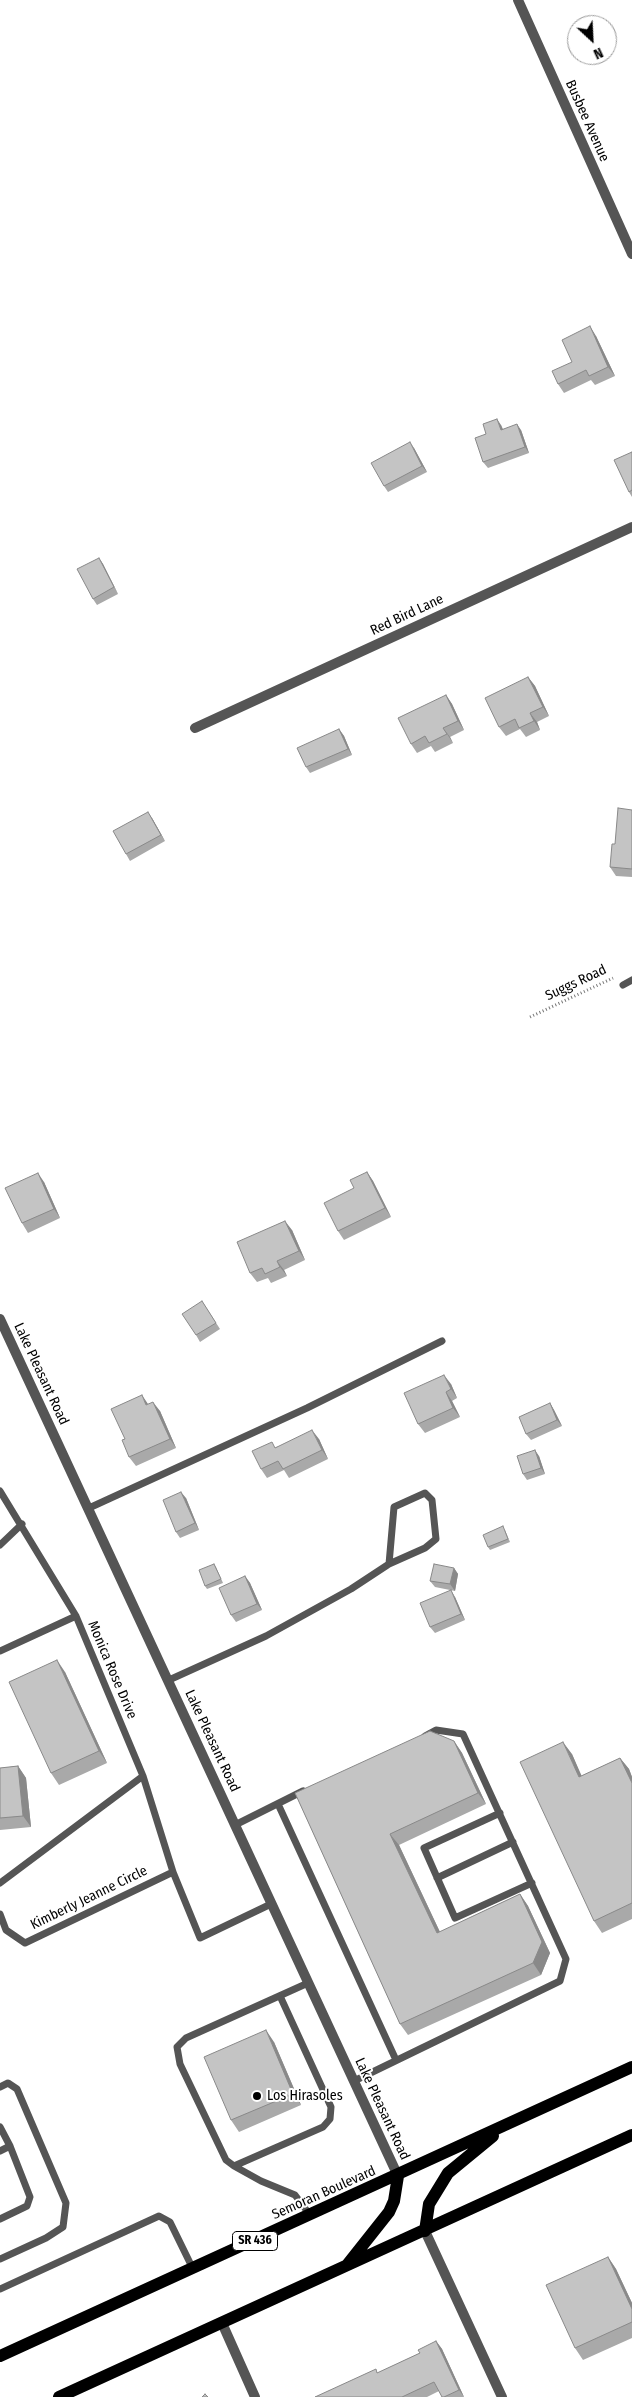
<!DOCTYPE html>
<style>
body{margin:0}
#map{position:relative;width:632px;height:2397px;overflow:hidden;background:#fff;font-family:"Fira Sans Condensed",sans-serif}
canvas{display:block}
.north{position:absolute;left:567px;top:15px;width:50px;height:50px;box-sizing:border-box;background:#fff;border:1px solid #999;border-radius:50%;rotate:155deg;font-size:14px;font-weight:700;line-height:20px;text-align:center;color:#000}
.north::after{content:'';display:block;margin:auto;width:18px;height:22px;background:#000;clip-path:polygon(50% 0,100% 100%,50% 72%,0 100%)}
</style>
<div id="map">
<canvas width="632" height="2397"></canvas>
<div class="north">N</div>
</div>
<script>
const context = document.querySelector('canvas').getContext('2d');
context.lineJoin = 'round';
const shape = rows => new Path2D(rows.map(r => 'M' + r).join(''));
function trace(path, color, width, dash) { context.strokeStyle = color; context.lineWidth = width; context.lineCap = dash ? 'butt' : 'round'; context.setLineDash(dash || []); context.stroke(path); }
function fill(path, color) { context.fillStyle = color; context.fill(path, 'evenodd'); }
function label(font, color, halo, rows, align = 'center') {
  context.font = font + ' "Fira Sans Condensed",sans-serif'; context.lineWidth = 4; context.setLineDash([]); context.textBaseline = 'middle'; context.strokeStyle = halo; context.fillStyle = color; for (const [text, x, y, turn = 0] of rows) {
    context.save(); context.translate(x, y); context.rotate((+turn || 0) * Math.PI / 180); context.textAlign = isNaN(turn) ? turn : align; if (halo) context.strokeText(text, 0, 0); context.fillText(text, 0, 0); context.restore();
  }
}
trace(shape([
 [530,1017,613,978]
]), '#777', 3, [1, 2.5]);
trace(shape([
 [623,985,632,980],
 [0,1491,76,1616,143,1776,173,1872,200,1938,271,1904],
 [89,1508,307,1408,442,1341],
 [0,1545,22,1524],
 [0,1651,76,1616],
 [169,1680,266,1636,351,1589,389,1564,425,1548,436,1539,432,1500,425,1493,394,1507,389,1564],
 [278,1804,396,2060],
 [500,1813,424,1848,455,1918,532,1883],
 [235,1825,303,1791],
 [437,1878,513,1842],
 [0,1883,143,1776],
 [0,1914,6,1930,25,1943,173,1872],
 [280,1996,331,2107,330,2119,323,2127,234,2166,226,2160,180,2064,177,2047,186,2038,308,1983],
 [354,2081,560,1981,566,1959,463,1734,436,1730,425,1736],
 [0,2087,8,2083,17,2089,66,2203,63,2227,46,2238,0,2259],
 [0,2127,10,2146],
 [0,2151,10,2146,30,2197,27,2206,0,2219],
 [234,2166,261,2181,295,2195,310,2215],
 [0,2289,159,2216,170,2222,193,2269]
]), '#555', 7);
trace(shape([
 [518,0,632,254],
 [195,728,632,527],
 [0,1319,398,2176],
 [222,2323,255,2397]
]), '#555', 10);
trace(shape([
 [425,2231,502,2397]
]), '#555', 10);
trace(shape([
 [425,2231,429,2204,448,2173,493,2136],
 [347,2265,389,2212,394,2201,398,2176],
 [0,2356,632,2067],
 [59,2397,632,2135]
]), '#000', 12);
fill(shape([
 [596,336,615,376,595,385,591,380,564,393,558,384,572,362],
 [501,425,503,429,521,430,529,453,488,468,483,462,486,434],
 [414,448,427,472,388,492,384,486],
 [632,452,632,497,629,492],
 [99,558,103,564,118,594,97,605,93,599],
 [528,677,535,686,549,716,537,722,540,730,526,737,520,729,506,736,499,727],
 [446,695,452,704,464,730,450,737,453,743,435,752,431,746,417,753,411,744],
 [339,729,344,736,352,755,310,773,306,767],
 [632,810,632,877,616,876,610,867,615,844],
 [152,818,165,841,130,861,126,854],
 [367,1172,373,1181,391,1217,344,1240,338,1231,354,1188],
 [44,1182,60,1218,28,1233,22,1223],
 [292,1230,305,1260,284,1270,287,1276,271,1283,268,1278,257,1282,250,1273],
 [202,1301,220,1329,200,1342,196,1335],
 [451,1384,457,1398,452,1401,460,1417,425,1433,418,1424],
 [550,1403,554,1410,562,1426,531,1440,526,1434],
 [148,1405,160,1411,176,1448,136,1466,129,1457,125,1439],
 [319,1439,328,1459,289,1478,284,1470,267,1478,261,1469,276,1447],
 [539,1456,545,1474,527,1480,523,1474],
 [186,1498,199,1530,180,1538,176,1532],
 [505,1530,510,1542,490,1550,488,1547],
 [214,1564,216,1567,223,1583,207,1589,205,1586],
 [454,1568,458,1574,455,1591,435,1587,430,1581],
 [245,1576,250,1583,262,1610,236,1622,231,1615],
 [455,1597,465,1620,435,1633,430,1627],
 [65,1672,107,1763,59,1785,51,1773],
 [454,1741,462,1753,486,1804,399,1845,440,1932,520,1894,528,1906,550,1953,541,1975,408,2035,400,2024,295,1793],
 [572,1754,581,1776,620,1758,629,1769,632,1777,632,1919,602,1933,594,1921],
 [18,1766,26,1778,31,1827,0,1830,0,1768],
 [274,2042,301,2105,239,2132,231,2120],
 [608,2257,616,2269,632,2303,632,2338,583,2360,575,2348],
 [436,2341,442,2349,464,2397,442,2397,439,2391,427,2397,315,2397,378,2373,420,2353]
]), '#a9a9a9');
fill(shape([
 [590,326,596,336,615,376,608,367],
 [497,419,501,425,505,436,501,430],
 [517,424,521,430,529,453,525,447],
 [410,442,414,448,427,472,422,466],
 [99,558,103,564,118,594,114,587],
 [528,677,535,686,549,716,543,707],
 [446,695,452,704,464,730,458,721],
 [530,713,537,722,540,730,534,721],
 [443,728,450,737,453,743],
 [339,729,344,736,352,755,348,749],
 [148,812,152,818,165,841,161,835],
 [367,1172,373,1181,391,1217,385,1208],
 [38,1173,44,1182,60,1218,54,1209],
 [285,1221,292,1230,305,1260,299,1251],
 [277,1261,284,1270,287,1276,280,1267],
 [444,1375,451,1384,457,1398,451,1389],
 [446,1392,452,1401,460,1417,453,1408],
 [142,1395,148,1404,146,1405],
 [153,1402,160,1411,176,1448,170,1439],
 [550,1403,554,1410,562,1426,557,1420],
 [312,1430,319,1439,328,1459,322,1450],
 [535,1450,539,1456,545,1474,541,1468],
 [181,1492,186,1498,199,1530,195,1523],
 [454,1568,458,1574,455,1591,450,1584],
 [245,1576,250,1583,262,1610,257,1604],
 [451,1590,455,1597,465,1620,461,1614],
 [57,1660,65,1672,107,1763,99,1751],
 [454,1741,462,1753,486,1804,478,1793],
 [563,1742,572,1754,587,1788,579,1777],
 [620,1758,629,1769,632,1777,632,1783],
 [18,1766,26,1778,31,1827,23,1816],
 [390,1834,399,1845,446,1945,437,1933],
 [520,1894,528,1906,550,1953,541,1975,533,1963],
 [266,2030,274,2042,301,2105,293,2094],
 [608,2257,616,2269,632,2303,632,2309],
 [436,2341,442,2349,464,2397,459,2390]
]), '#898989');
const building = shape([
 [590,326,608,367,589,376,586,370,558,384,552,371,572,362,562,340,590,326],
 [497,419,501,430,517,424,525,447,483,462,475,438,486,434,483,424,497,419],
 [410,442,422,466,384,486,371,463,410,442],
 [632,452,632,490,629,492,614,460,632,452],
 [99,558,114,587,93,599,77,569,99,558],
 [528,677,543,707,530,713,534,721,519,728,515,719,499,727,485,698,528,677],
 [446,695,458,721,443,728,447,734,429,743,425,736,411,744,398,718,446,695],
 [339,729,348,749,306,767,297,748,339,729],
 [618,808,632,810,632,869,610,867,612,844,615,844,618,808],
 [148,812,161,835,126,854,113,831,148,812],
 [367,1172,385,1208,338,1231,324,1203,354,1188,350,1180,367,1172],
 [38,1173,54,1209,22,1223,5,1188,38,1173],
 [285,1221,299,1251,277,1261,280,1267,265,1274,262,1268,250,1273,237,1242,285,1221],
 [202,1301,216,1323,196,1335,182,1314,202,1301],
 [444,1375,451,1389,446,1392,453,1408,418,1424,404,1393,444,1375],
 [142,1395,146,1405,153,1402,170,1439,129,1457,122,1440,125,1439,111,1409,142,1395],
 [550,1403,557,1420,526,1434,519,1417,550,1403],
 [312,1430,322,1450,283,1469,278,1461,261,1469,252,1451,272,1442,275,1448,312,1430],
 [535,1450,541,1468,523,1474,517,1456,535,1450],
 [181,1492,195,1523,176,1532,163,1500,181,1492],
 [503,1526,508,1539,488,1547,483,1535,503,1526],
 [214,1564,221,1579,205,1586,199,1570,214,1564],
 [434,1564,454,1568,450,1584,430,1581,434,1564],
 [245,1576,257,1604,231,1615,219,1588,245,1576],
 [451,1590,461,1614,430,1627,420,1603,451,1590],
 [57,1660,99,1751,51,1773,9,1682,57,1660],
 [430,1731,454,1741,478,1793,390,1834,437,1933,520,1894,542,1942,533,1963,400,2024,295,1793,430,1731],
 [563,1742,579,1777,620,1758,632,1783,632,1903,594,1921,520,1762,563,1742],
 [18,1766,23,1816,0,1818,0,1768,18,1766],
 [266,2030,293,2094,231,2120,204,2057,266,2030],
 [608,2257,632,2309,632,2322,575,2348,546,2285,608,2257],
 [436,2341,459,2390,444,2397,442,2397,434,2382,402,2397,315,2397,376,2369,377,2373,420,2353,418,2350,436,2341],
 [205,2394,208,2397,202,2397,205,2394]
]);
fill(building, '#c4c4c4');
trace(building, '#898989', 1);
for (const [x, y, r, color] of [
 [257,2096,5,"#000"]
]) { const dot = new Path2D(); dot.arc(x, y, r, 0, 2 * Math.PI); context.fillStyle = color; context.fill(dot); trace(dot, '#fff', 2); }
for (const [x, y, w] of [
 [255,2241,45]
]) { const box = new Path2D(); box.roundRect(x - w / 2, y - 9.5, w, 19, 4); context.fillStyle = '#fff'; context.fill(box); trace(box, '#000', 1); }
label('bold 12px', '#000', null, [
 ["SR 436",255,2241]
]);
label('14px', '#000', '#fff', [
 ["Busbee Avenue",587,121,66],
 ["Red Bird Lane",407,615,-25],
 ["Suggs Road",576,983,-25],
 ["Lake Pleasant Road",41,1374,65],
 ["Monica Rose Drive",112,1670,67],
 ["Lake Pleasant Road",212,1741,65],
 ["Kimberly Jeanne Circle",89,1898,-26],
 ["Lake Pleasant Road",382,2109,65],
 ["Semoran Boulevard",324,2193,-24]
]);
label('14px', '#000', '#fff', [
 ["Los Hirasoles",267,2096]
], 'left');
</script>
